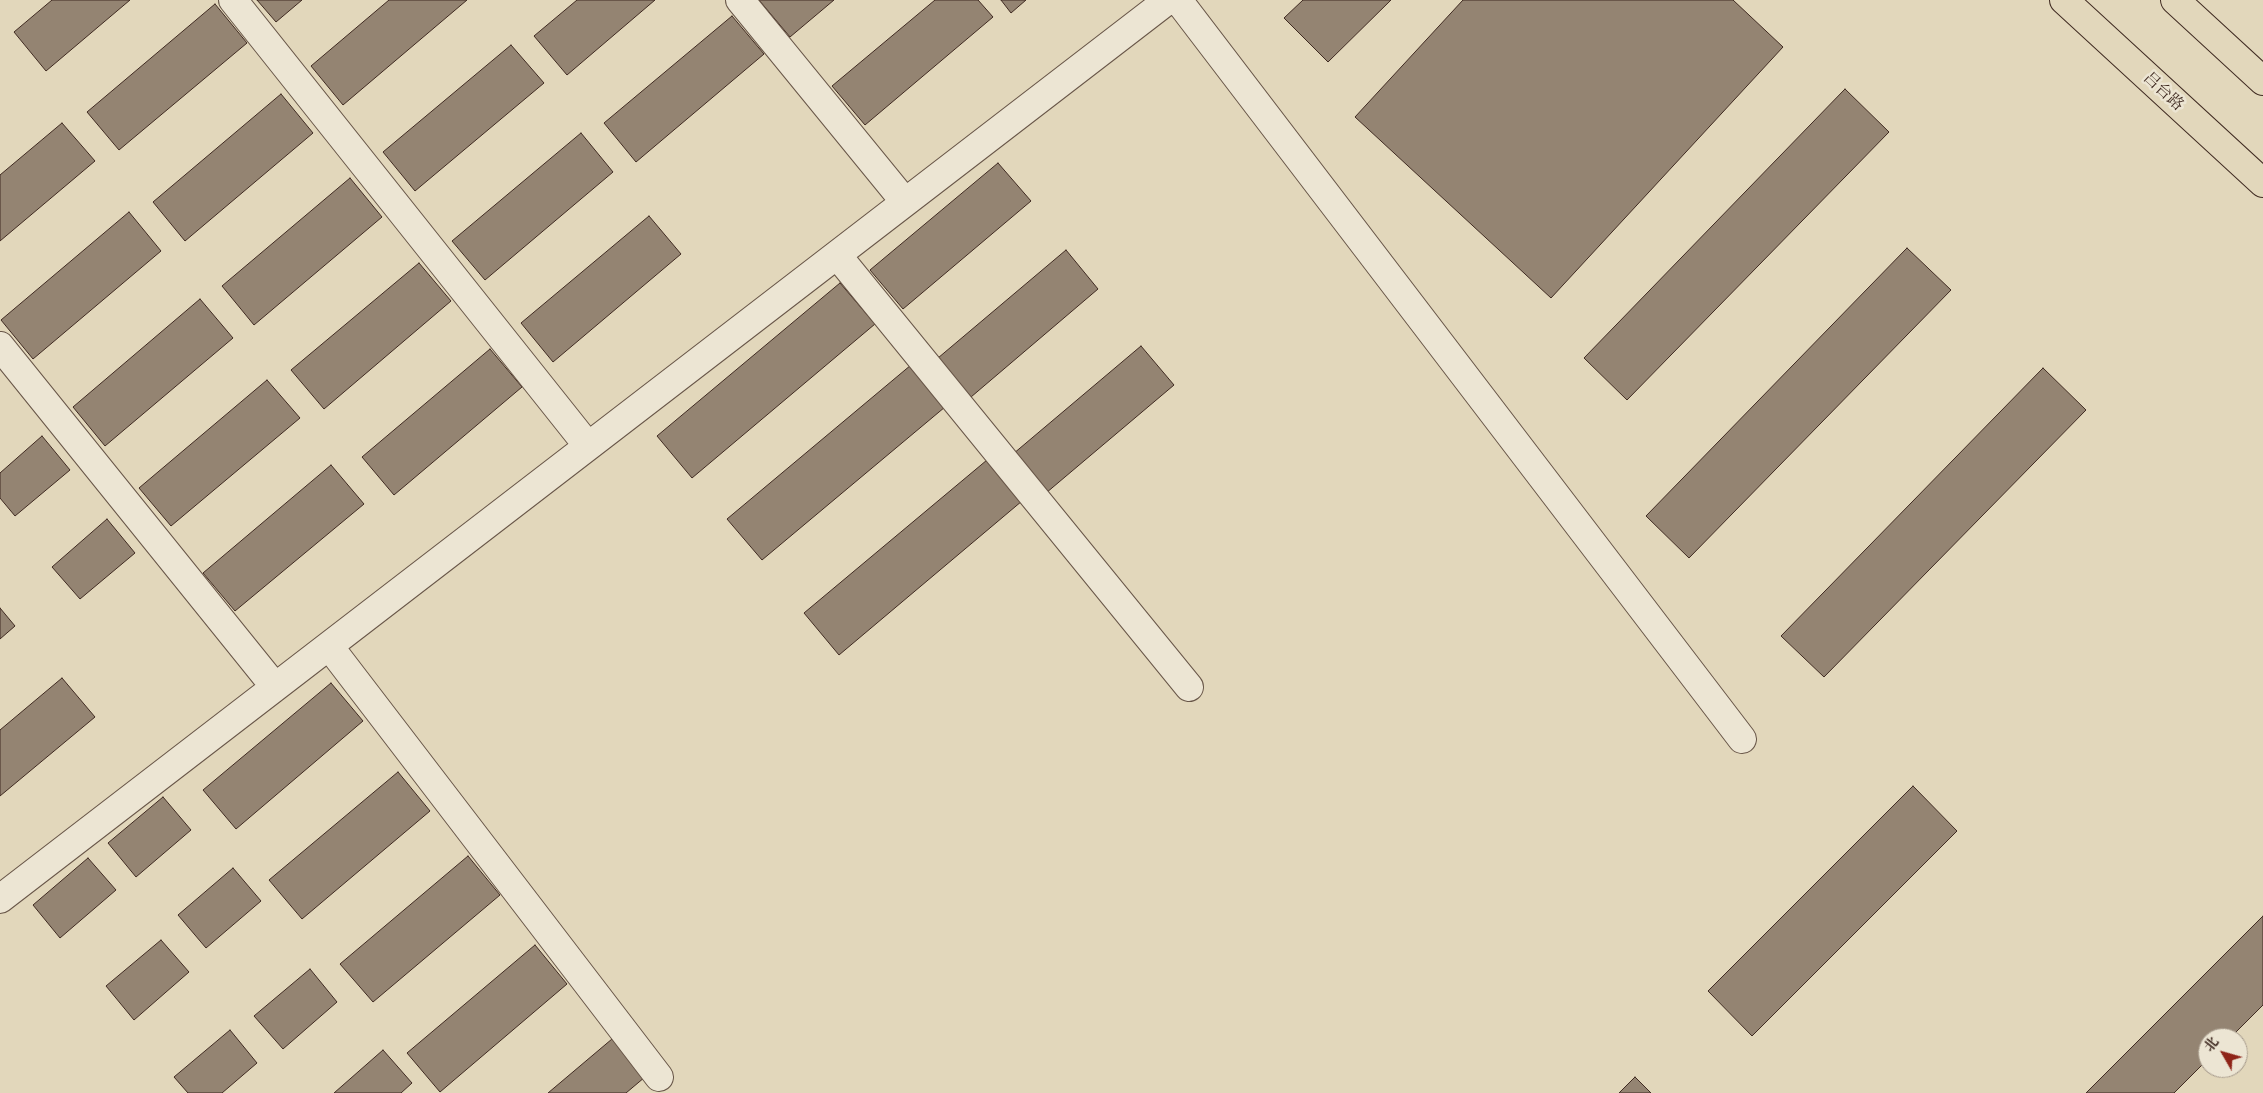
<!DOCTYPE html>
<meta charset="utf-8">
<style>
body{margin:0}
#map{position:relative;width:2263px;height:1093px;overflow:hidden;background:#e2d7bb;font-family:"IM FELL French Canon","Noto Serif SC",serif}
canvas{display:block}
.north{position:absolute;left:2198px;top:1028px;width:50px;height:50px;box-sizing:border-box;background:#ece5d3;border:1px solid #a79b8c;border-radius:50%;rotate:308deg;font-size:14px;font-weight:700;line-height:20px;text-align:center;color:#402b22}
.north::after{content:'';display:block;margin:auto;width:18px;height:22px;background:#8f2418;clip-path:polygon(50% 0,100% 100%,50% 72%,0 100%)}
</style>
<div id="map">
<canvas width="2263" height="1093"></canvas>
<div class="north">北</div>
</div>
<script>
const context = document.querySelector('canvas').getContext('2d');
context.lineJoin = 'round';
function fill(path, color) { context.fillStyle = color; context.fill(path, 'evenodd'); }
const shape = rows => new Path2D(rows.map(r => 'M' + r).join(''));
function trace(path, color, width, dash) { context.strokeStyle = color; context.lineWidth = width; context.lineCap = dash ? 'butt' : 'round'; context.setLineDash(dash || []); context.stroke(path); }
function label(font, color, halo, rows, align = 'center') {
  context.font = font + ' "IM FELL French Canon","Noto Serif SC",serif'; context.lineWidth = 5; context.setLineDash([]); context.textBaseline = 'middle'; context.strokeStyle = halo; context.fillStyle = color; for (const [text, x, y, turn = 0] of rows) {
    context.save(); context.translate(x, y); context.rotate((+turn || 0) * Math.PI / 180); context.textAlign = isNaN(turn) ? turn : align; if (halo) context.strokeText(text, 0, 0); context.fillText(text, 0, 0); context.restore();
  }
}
const building = shape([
 [52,0,130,0,46,71,14,32,52,0],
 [257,0,302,0,276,22,257,0],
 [389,0,467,0,343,105,311,66,389,0],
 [577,0,655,0,567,75,534,36,577,0],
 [759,0,834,0,790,37,759,0],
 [935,0,978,0,993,17,865,125,832,86,935,0],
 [1001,0,1026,0,1011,13,1001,0],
 [1303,0,1391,0,1328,62,1284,18,1303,0],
 [1463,0,1733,0,1783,47,1551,298,1355,117,1463,0],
 [215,4,247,43,119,150,87,112,215,4],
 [732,16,764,54,636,162,604,123,732,16],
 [511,45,544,83,415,191,383,152,511,45],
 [1845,89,1889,132,1627,400,1584,358,1845,89],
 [281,94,313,133,185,241,153,202,281,94],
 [62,123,95,161,0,241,0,175,62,123],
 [581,133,613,172,485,280,452,241,581,133],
 [998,163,1031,201,903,309,870,270,998,163],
 [350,178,382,217,254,325,222,286,350,178],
 [129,212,161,251,33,359,1,320,129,212],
 [649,216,681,254,553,362,521,323,649,216],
 [1907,248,1951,290,1689,558,1646,516,1907,248],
 [1066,250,1098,289,971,397,938,358,1066,250],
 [419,263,451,301,324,409,291,370,419,263],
 [840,283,875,324,692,478,657,436,840,283],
 [200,299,233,338,105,446,73,407,200,299],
 [1141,346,1174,385,1046,493,1013,454,1141,346],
 [490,349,522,387,394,495,362,457,490,349],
 [911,365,945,407,762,560,727,519,911,365],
 [2043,368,2086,410,1824,677,1781,636,2043,368],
 [267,380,300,418,171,526,139,488,267,380],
 [42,436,70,470,15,516,0,498,0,473,42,436],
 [987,460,1022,501,839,655,804,613,987,460],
 [331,465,364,504,235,611,203,573,331,465],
 [107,519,135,553,80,599,52,567,107,519],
 [0,608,15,626,0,639,0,608],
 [62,678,95,717,0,796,0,730,62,678],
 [331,683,363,721,236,829,203,790,331,683],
 [398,772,430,811,302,919,269,880,398,772],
 [1913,786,1957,831,1752,1036,1708,991,1913,786],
 [163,797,191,830,136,877,108,843,163,797],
 [468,856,500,895,373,1002,340,964,468,856],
 [88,858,116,890,60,938,33,905,88,858],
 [233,868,261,901,206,948,178,915,233,868],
 [2263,916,2263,1005,2230,1038,2208,1038,2208,1059,2174,1093,2086,1093,2263,916],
 [161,940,189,972,134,1020,106,986,161,940],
 [535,945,567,984,440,1092,407,1053,535,945],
 [310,969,337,1002,283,1049,254,1016,310,969],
 [230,1030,257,1063,222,1093,188,1093,174,1077,230,1030],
 [612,1039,645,1077,626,1093,548,1093,612,1039],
 [383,1050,412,1083,401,1093,334,1093,383,1050],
 [1635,1077,1651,1093,1619,1093,1635,1077]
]);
fill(building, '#948472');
trace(building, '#402b22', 1);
const minor = shape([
 [233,0,588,446],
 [740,0,905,202],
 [1178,0,1742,739],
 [837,255,1189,687],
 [0,346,275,687],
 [329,646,659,1077],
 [0,899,1168,0]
]);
const major = shape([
 [2064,0,2263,183],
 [2175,0,2263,81]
]);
trace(minor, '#685648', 30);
trace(major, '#402b22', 30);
trace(minor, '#ece5d3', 28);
trace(major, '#e2d7bb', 28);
label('16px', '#402b22', '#ece5d3', [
 ["吕台路",2163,92,43]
]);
</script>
